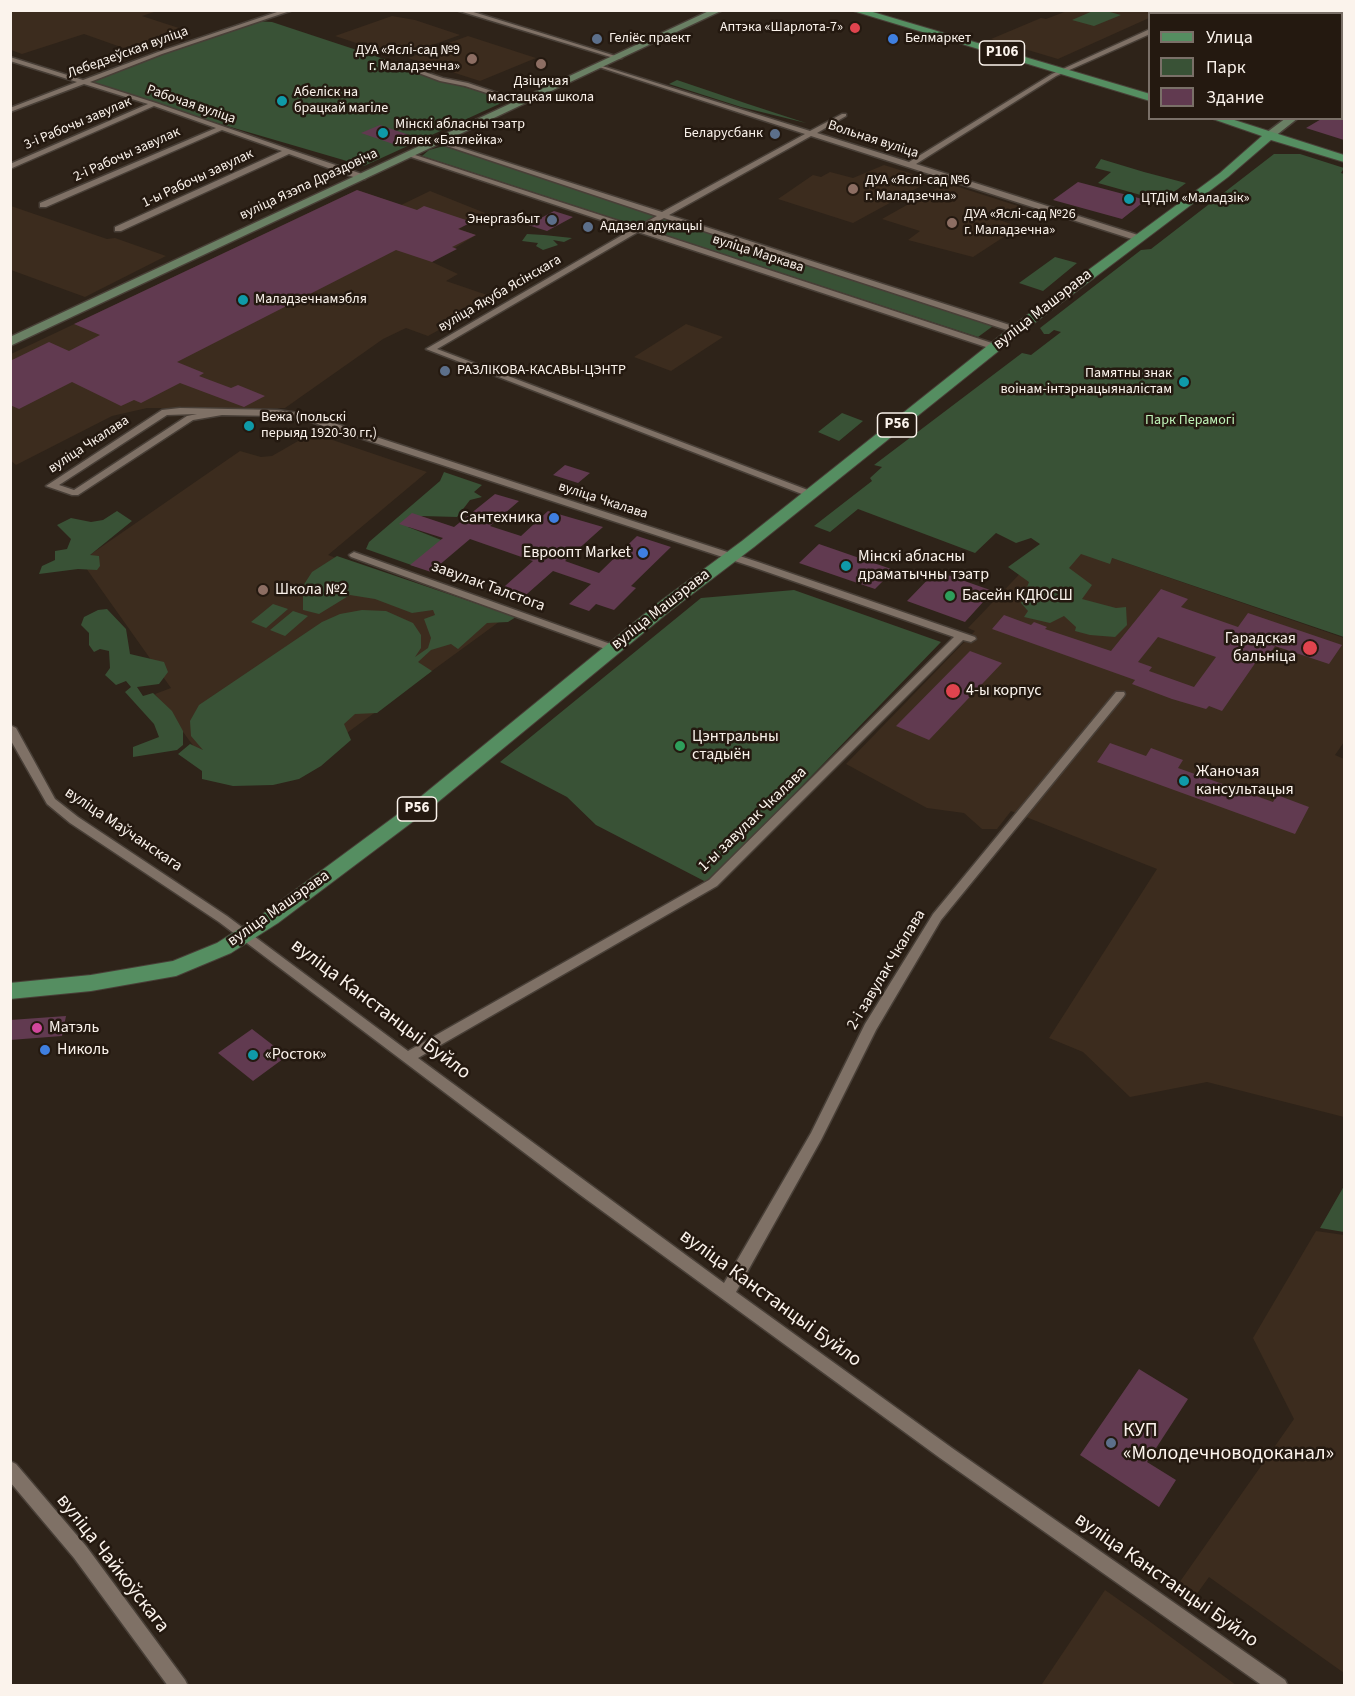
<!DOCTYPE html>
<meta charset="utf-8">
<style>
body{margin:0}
#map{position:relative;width:1355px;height:1696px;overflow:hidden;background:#2e2319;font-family:"Source Sans 3",sans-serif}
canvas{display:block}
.frame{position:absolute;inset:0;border:12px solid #fbf3ec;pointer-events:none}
.legend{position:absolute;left:1148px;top:12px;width:195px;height:108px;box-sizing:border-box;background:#241910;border:2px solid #7a7068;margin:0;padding:8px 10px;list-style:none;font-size:18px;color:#fbf3ec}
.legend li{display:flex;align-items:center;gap:12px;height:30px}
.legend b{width:30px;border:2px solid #7a7068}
</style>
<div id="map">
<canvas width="1355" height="1696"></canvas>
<div class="frame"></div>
<ul class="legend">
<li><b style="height:8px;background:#558e61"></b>Улица</li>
<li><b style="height:16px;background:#395236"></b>Парк</li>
<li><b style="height:16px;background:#613a50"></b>Здание</li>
</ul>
</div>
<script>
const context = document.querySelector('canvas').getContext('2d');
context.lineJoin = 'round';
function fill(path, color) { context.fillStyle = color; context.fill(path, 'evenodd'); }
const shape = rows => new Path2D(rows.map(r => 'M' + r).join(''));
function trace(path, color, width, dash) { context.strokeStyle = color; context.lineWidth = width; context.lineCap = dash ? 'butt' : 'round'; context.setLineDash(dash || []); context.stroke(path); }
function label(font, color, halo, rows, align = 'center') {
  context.font = font + ' "Source Sans 3",sans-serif'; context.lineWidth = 5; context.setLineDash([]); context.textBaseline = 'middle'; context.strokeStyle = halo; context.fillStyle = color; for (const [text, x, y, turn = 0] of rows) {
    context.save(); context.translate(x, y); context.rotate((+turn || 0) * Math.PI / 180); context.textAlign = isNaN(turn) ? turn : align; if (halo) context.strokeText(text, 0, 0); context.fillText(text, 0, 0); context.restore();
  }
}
fill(shape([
 [10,11,157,11,142,16,191,32,132,51,84,34,22,54,11,50],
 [1067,11,1171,11,1150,14,1149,18,1058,59,991,39,1041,18,1046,19],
 [392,16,415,20,460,35,399,57,335,36],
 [468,36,536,58,480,81,408,58],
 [884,165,932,180,853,223,778,199,813,175,821,177,830,172,853,178],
 [946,183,1018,206,997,219,1019,227,973,257,908,240,920,231,882,219],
 [357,190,401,205,430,191,485,213,459,229,476,235,432,262,458,274,446,281,496,298,428,336,406,328,383,339,285,408,147,408,112,416,16,465,11,461,11,354],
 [11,206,107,239,115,238,166,256,85,297,11,270],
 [686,324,723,337,671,371,634,357],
 [312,433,427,472,328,555,503,619,303,765,203,759,155,694,171,688,81,561,240,451,261,457,272,456],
 [1054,538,1344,638,1344,742,1335,755,1344,759,1344,1117,1207,1082,1130,1097,1083,1052,1049,1038,1157,869,1011,811,997,829,982,829,964,813,927,808,846,764,975,631,968,628],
 [1316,1231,1344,1235,1344,1673,1209,1577,1196,1595,1179,1583,1294,1419,1253,1338],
 [1105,1590,1149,1621,1236,1685,1042,1684]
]), '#3c2c1e');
fill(shape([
 [1095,10,1106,11,1121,15,1094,26,1072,20],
 [253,21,272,22,393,62,404,69,508,100,364,166,80,83],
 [677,80,748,104,806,123,741,107,669,84],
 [444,146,993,326,978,337,422,156,429,150],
 [1274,154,1300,154,1344,168,1341,173,1344,174,1344,637,1112,558,1110,564,1081,554,1069,568,1092,585,1082,599,1116,608,1126,607,1127,625,1115,637,1090,635,1075,631,1076,627,1064,616,1050,623,1024,617,1028,611,1021,603,1029,582,1008,567,1040,544,1031,538,1016,543,996,533,975,553,858,509,830,532,814,526,872,481,870,478,882,467,874,465,1022,353,1031,355,1061,332,1054,330,1049,334,1044,334,1040,328,1141,250,1151,249],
 [1101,159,1144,172,1186,183,1162,201,1098,183,1111,172,1095,168],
 [527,234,544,235,572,238,564,242,553,240,558,245,543,250,536,246,538,243,522,241],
 [1055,257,1077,263,1043,291,1019,283],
 [842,413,863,421,839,441,818,432],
 [444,472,482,485,474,492,482,497,470,500,457,517,422,516,408,527,449,543,417,567,366,549,369,542,440,481],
 [117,511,132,521,90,555,99,556,100,566,97,570,78,569,39,574,42,566,55,560,55,551,67,549,71,539,57,525,71,518,91,522,103,520],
 [337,556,516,617,508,622,487,623,458,649,451,644,431,650,418,662,432,671,377,713,355,714,344,724,351,740,321,766,299,779,273,785,233,786,202,779,202,771,178,754,190,744,203,750,191,736,190,721,199,705,322,622,340,614,362,610,386,611,413,623,421,635,421,648,415,657,428,648,431,638,424,619,435,615,433,610,412,613,375,599,350,595,319,614,303,610,303,586,312,572],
 [794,590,941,642,708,883,596,825,567,797,500,762,701,598],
 [273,604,288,609,266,628,251,622],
 [107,609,126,629,130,654,164,662,168,672,159,684,137,687,143,696,153,693,172,711,183,731,183,745,177,750,133,757,133,747,159,737,154,724,125,692,131,687,126,681,116,685,105,675,110,668,109,651,100,649,94,652,89,645,89,633,81,625,84,617,98,610],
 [293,611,308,616,285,636,270,630],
 [1344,1186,1344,1232,1320,1228]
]), '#395236');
fill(shape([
 [1323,118,1344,118,1344,140,1306,128],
 [380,125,418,138,399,146,361,133],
 [1078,182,1146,200,1122,219,1053,200],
 [357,190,417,210,424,206,472,222,458,229,476,235,452,247,457,249,432,262,396,250,177,362,204,373,199,376,231,388,238,385,265,396,244,407,180,383,141,403,134,400,121,406,72,382,19,409,10,405,10,361,49,342,69,351,100,335,74,324],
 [554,211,573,217,547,231,528,225],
 [565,465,590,473,578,483,553,475],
 [495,494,519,501,490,526,521,536,548,511,603,527,565,561,599,573,637,536,671,547,631,586,636,588,614,610,596,604,589,611,569,604,591,584,553,571,519,601,496,594,533,561,470,539,431,572,410,565,443,538,399,524,412,513,454,527],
 [819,544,894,570,875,589,799,563],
 [936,571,993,591,965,622,907,601],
 [1161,589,1188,599,1181,607,1238,627,1248,613,1342,645,1329,664,1275,646,1265,662,1258,659,1222,711,1209,706,1206,709,1172,699,1132,684,1135,680,992,629,1004,615,1031,625,1034,622,1047,627,1045,629,1111,651],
 [1158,637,1216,657,1194,687,1149,671,1152,667,1138,662],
 [970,651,1002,663,929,740,896,726],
 [1110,743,1146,756,1151,748,1183,760,1178,768,1273,802,1277,795,1309,807,1295,834,1097,762],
 [66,1016,62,1036,10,1040,10,1020],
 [252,1029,287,1056,253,1081,218,1053],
 [1139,1369,1188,1399,1147,1462,1176,1480,1159,1507,1080,1455]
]), '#613a50');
const street = shape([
 [283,10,293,10,162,54,90,82,156,103,291,150,365,175,365,179,359,179,289,154,121,231,115,231,115,227,282,151,222,130,46,207,40,207,40,203,216,128,154,106,10,169,10,164,148,104,84,84,10,112,10,108,77,82,10,61,10,57,83,80,158,52,283,10],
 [456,10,467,10,622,58,617,59,456,10],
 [1187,10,1195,10,1191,14,1183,14,1187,10],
 [1150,29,1150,34,1056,76,916,164,1141,236,1141,240,1135,240,811,136,669,215,1019,328,1019,332,1013,332,664,218,644,229,998,345,998,349,992,349,638,232,437,349,813,492,813,496,807,496,426,349,631,230,408,156,408,154,412,154,637,227,657,216,435,142,440,141,662,212,805,134,599,67,599,65,810,131,842,114,846,114,846,116,817,133,909,162,1052,74,1150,29],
 [400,64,443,78,468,83,524,102,521,104,465,86,440,81,400,66,400,64],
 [180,408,277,410,306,414,758,562,975,637,976,639,971,642,963,640,717,886,418,1058,724,1283,811,1133,865,1024,933,914,1116,692,1124,692,1125,694,1124,696,941,920,876,1030,821,1140,736,1292,952,1448,1285,1680,1288,1686,1263,1686,940,1458,579,1194,219,922,70,823,47,804,10,739,10,725,16,728,55,799,78,817,227,916,408,1051,709,880,954,637,750,566,302,419,277,416,222,415,193,420,78,495,72,495,46,486,162,410,180,408],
 [197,414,187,416,74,490,59,485,167,415,197,414],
 [354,552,616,646,617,648,616,650,608,650,351,557,349,555,354,552],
 [10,1461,16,1464,86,1546,185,1680,188,1686,168,1686,74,1558,10,1482,10,1461]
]);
const secondary = shape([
 [711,10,723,10,10,346,10,337,711,10],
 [1344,70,1344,77,1342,78,1342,71,1344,70],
 [1286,118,1298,118,1274,137,1266,137,1266,133,1286,118]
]);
const primary = shape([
 [850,10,866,10,1150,94,1150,101,850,10],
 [1210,118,1228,118,1344,155,1344,162,1271,140,1228,177,1021,333,754,547,670,611,427,811,278,923,231,953,176,976,91,991,10,999,10,983,91,975,173,961,217,943,264,913,413,803,658,603,742,541,1011,327,1220,173,1262,136,1210,118]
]);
trace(street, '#483f37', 3);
trace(secondary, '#483f37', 3);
trace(primary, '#483f37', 2);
fill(street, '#7f7166');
fill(secondary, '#6a8064');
fill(primary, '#558e61');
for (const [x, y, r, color] of [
 [855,28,6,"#e0444e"],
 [597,39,6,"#5c6f8a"],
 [893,39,6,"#3f7fe0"],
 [472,59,6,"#8d6e63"],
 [541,64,6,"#8d6e63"],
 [282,101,6,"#0f9aa8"],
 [383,133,6,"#0f9aa8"],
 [775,134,6,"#5c6f8a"],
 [853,189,6,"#8d6e63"],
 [1129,199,6,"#0f9aa8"],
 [552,220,6,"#5c6f8a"],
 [952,223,6,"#8d6e63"],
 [588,227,6,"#5c6f8a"],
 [243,300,6,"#0f9aa8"],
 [445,371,6,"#5c6f8a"],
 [1184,382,6,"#0f9aa8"],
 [249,426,6,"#0f9aa8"],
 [554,518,6,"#3f7fe0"],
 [643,553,6,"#3f7fe0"],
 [846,566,6,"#0f9aa8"],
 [263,590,6,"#8d6e63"],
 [950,596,6,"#2e9e5b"],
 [1310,648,8,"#e0444e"],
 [953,691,8,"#e0444e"],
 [680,746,6,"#2e9e5b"],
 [1184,781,6,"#0f9aa8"],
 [37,1028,6,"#d1479c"],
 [45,1050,6,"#3f7fe0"],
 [253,1055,6,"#0f9aa8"],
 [1111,1443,6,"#5c6f8a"]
]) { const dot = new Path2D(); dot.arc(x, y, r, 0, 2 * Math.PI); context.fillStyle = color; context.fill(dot); trace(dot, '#241910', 2); }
label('14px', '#fbf3ec', '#241910', [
 ["Аптэка «Шарлота-7»",843,28,"right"],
 ["Геліёс праект",609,39],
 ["Белмаркет",905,39],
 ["ДУА «Яслі-сад №9",460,51,"right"],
 ["г. Маладзечна»",460,67,"right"],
 ["Дзіцячая",541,82,"center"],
 ["мастацкая школа",541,98,"center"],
 ["Абеліск на",294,93],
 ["брацкай магіле",294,109],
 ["Мінскі абласны тэатр",395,125],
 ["лялек «Батлейка»",395,141],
 ["Беларусбанк",763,134,"right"],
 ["ДУА «Яслі-сад №6",865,181],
 ["г. Маладзечна»",865,197],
 ["ЦТДіМ «Маладзік»",1141,199],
 ["ДУА «Яслі-сад №26",964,215],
 ["г. Маладзечна»",964,231],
 ["Энергазбыт",540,220,"right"],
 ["Аддзел адукацыі",600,227],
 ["Маладзечнамэбля",255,300],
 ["РАЗЛІКОВА-КАСАВЫ-ЦЭНТР",457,371],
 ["Памятны знак",1172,374,"right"],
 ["воінам-інтэрнацыяналістам",1172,390,"right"],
 ["Вежа (польскі",261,418],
 ["перыяд 1920-30 гг.)",261,434]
], 'left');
label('14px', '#fbf3ec', '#241910', [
 ["Лебедзеўская вуліца",128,53,-20],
 ["Рабочая вуліца",191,105,19],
 ["3-і Рабочы завулак",78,124,-23],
 ["Вольная вуліца",873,140,18],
 ["2-і Рабочы завулак",127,155,-24],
 ["1-ы Рабочы завулак",198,179,-25],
 ["вуліца Язэпа Драздовіча",309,185,-25],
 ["вуліца Маркава",758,254,18],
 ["вуліца Якуба Ясінскага",500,294,-30],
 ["вуліца Чкалава",89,445,-33],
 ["вуліца Чкалава",603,501,18]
]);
label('14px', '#bff2b8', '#241910', [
 ["Парк Перамогі",1190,421]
]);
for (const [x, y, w] of [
 [1002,53,45],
 [897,425,39],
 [417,809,39]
]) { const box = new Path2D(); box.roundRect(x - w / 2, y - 12, w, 24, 4.5); context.fillStyle = '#241910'; context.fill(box); trace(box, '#fbf3ec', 1.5); }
label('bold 15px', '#fbf3ec', null, [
 ["Р106",1002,53],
 ["Р56",897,425],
 ["Р56",417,809]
]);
label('16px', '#fbf3ec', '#241910', [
 ["вуліца Машэрава",1043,310,-38],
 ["завулак Талстога",488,587,20],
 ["вуліца Машэрава",661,610,-38],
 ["1-ы завулак Чкалава",753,820,-44],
 ["вуліца Маўчанскага",123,830,34],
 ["вуліца Машэрава",279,909,-35],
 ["2-і завулак Чкалава",887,970,-59]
]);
label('16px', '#fbf3ec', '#241910', [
 ["Сантехника",542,518,"right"],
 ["Евроопт Market",631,553,"right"],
 ["Мінскі абласны",858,557],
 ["драматычны тэатр",858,575],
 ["Школа №2",275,590],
 ["Басейн КДЮСШ",962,596],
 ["Гарадская",1296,639,"right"],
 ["бальніца",1296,657,"right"],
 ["4-ы корпус",966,691],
 ["Цэнтральны",692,737],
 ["стадыён",692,755],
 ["Жаночая",1196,772],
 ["кансультацыя",1196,790],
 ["Матэль",49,1028],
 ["Николь",57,1050],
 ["«Росток»",265,1055]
], 'left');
label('20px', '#fbf3ec', '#241910', [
 ["вуліца Канстанцыі Буйло",380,1010,37],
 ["вуліца Канстанцыі Буйло",770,1299,36],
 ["вуліца Чайкоўскага",112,1564,52],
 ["вуліца Канстанцыі Буйло",1166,1581,35]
]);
label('20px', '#fbf3ec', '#241910', [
 ["КУП",1123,1432],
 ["«Молодечноводоканал»",1123,1455]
], 'left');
</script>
